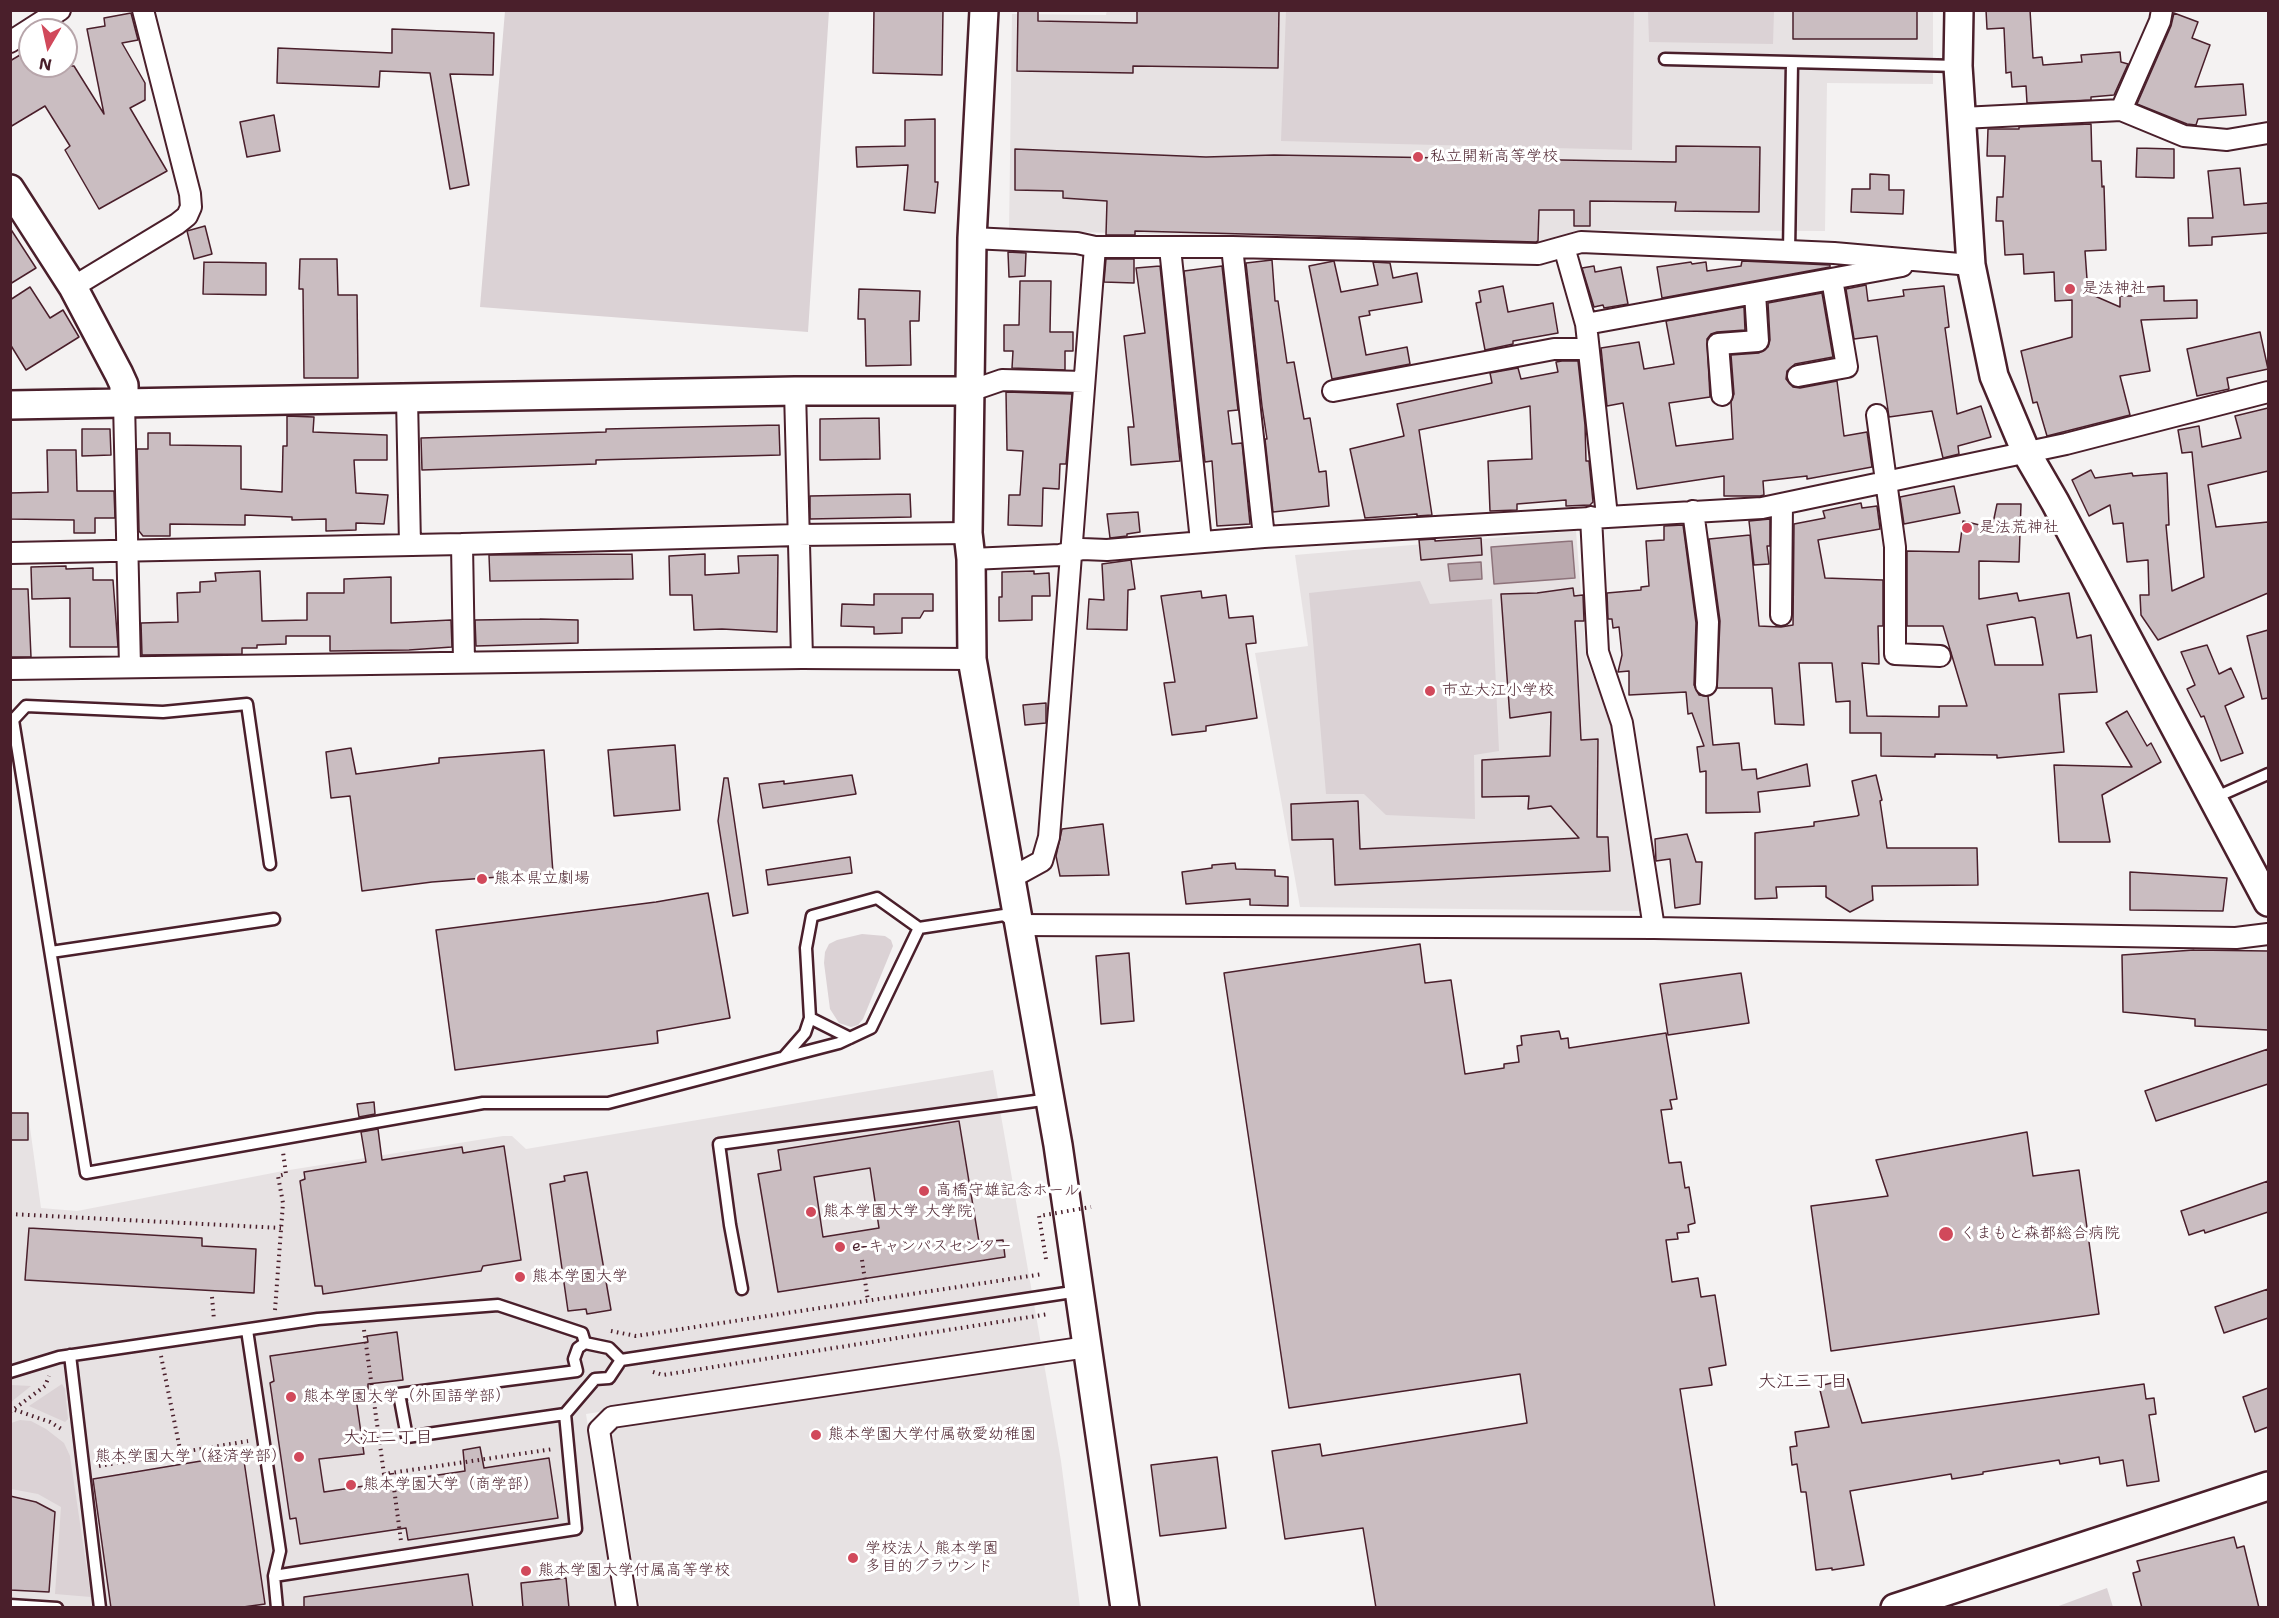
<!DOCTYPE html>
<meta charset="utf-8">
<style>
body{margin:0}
#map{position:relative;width:2279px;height:1618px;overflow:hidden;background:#f4f2f2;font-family:"Shantell Sans",sans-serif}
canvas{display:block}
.frame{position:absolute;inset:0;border:12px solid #4a1f2b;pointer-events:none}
.north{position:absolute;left:18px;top:18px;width:60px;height:60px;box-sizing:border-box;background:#fff;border:2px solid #b7a5aa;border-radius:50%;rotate:189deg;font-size:16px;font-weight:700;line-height:24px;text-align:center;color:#4a1f2b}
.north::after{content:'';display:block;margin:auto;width:21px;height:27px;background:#d1495b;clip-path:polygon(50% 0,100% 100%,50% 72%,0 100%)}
</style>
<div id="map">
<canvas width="2279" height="1618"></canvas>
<div class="frame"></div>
<div class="north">N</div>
</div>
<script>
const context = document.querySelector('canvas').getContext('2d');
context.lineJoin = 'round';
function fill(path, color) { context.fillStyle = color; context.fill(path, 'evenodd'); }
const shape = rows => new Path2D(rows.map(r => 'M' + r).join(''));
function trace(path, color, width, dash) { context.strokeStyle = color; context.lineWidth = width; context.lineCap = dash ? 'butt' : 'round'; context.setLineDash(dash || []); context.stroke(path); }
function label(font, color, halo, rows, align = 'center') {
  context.font = font + ' "Shantell Sans","Klee One",sans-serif'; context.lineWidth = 6; context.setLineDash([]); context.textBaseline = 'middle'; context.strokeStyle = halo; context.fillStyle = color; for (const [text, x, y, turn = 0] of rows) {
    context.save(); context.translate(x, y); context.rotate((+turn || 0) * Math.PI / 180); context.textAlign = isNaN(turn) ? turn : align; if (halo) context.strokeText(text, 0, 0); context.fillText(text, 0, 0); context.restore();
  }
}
fill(shape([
 [1107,10,1933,11,1933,84,1827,83,1825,231,1577,230,1537,245,1009,230,1012,14,1106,15],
 [1576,531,1586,657,1612,726,1641,911,1300,907,1255,653,1308,646,1295,555],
 [993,1070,1041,1344,586,1414,616,1607,11,1607,10,1112,28,1113,41,1208,77,1211,283,1171,503,1136,512,1136,526,1149],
 [1043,1358,1061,1461,1080,1607,640,1607,612,1434,614,1427]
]), '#e7e2e3');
fill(shape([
 [505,11,829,11,808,332,480,307],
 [1286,11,1634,11,1632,150,1281,141],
 [1648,11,1774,11,1773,44,1649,42],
 [1420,581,1430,604,1492,599,1499,751,1474,755,1475,819,1386,815,1364,794,1326,794,1309,593],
 [862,934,885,936,891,940,893,946,863,1019,858,1025,851,1027,839,1023,830,1009,824,963,825,952,829,944,837,940],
 [62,1384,65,1389,68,1419,65,1422,29,1406],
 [11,1385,31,1386,11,1402],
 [20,1420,31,1421,46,1429,64,1443,70,1456,91,1597,55,1594,61,1507,38,1494,11,1489,11,1423],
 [2107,1588,2113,1607,2056,1607]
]), '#dbd2d5');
const water = shape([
 [1572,541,1575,578,1494,584,1491,547,1572,541],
 [1481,562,1482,579,1450,581,1448,564,1481,562]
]);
fill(water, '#baa9ae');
trace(water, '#8d727a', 1.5);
const building = shape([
 [874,10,943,10,942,75,873,73,874,10],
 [1018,10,1038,10,1038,21,1137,23,1137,10,1279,10,1278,68,1133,66,1133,73,1017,71,1018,10],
 [1793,10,1917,10,1917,39,1793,39,1793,10],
 [1986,10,2030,10,2033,58,2042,57,2043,65,2082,62,2081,55,2120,52,2121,62,2128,64,2114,95,2091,97,2091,100,2027,103,2026,86,2012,87,2011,72,2006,73,2004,28,1987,29,1986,10],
 [131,13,138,40,122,43,145,83,145,100,130,108,167,171,99,209,65,150,70,146,45,106,10,127,10,61,30,49,30,66,74,66,104,114,87,29,105,26,104,18,131,13],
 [2174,13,2198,22,2192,38,2210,45,2195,87,2243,84,2246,115,2198,119,2196,125,2187,124,2137,104,2171,26,2174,13],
 [392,29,494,33,493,75,450,74,469,185,450,189,430,73,380,71,379,87,277,83,278,48,392,53,392,29],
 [274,115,280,151,247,157,240,122,274,115],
 [935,119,935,182,938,182,935,213,904,210,908,165,857,167,856,147,905,146,905,120,935,119],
 [2091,124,2092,161,2101,161,2102,187,2104,186,2106,250,2085,251,2088,293,2120,307,2120,296,2134,296,2134,288,2164,286,2164,301,2197,300,2197,318,2141,320,2150,371,2120,376,2130,415,2047,436,2037,402,2033,403,2021,351,2072,337,2072,300,2055,301,2054,272,2024,274,2023,254,2005,255,2003,221,1996,221,1997,197,2003,197,2005,156,1987,156,1988,129,2019,129,2019,127,2091,124],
 [1676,146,1760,147,1759,212,1675,211,1676,202,1590,201,1590,226,1574,226,1574,210,1539,210,1538,241,1536,242,1135,231,1135,235,1106,235,1107,201,1063,198,1063,191,1015,190,1015,149,1206,157,1274,155,1676,162,1676,146],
 [2137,148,2174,149,2174,178,2136,177,2137,148],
 [2240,168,2244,205,2268,203,2268,233,2212,237,2212,245,2189,246,2188,218,2213,218,2208,171,2240,168],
 [1870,174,1889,175,1889,190,1904,190,1903,214,1851,212,1852,189,1870,189,1870,174],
 [205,226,212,254,194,259,187,231,205,226],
 [10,228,36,268,10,284,10,228],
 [1008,252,1026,253,1025,276,1009,277,1008,252],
 [300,259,337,259,338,295,357,295,358,378,304,378,303,289,299,289,300,259],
 [1106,259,1134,259,1134,283,1104,282,1106,259],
 [1272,260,1275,301,1278,301,1287,363,1294,362,1304,419,1310,418,1319,472,1326,471,1329,506,1273,512,1265,439,1267,439,1262,406,1246,263,1272,260],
 [1334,261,1341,292,1378,285,1373,262,1390,263,1393,278,1417,273,1422,302,1369,311,1370,315,1359,317,1366,355,1407,347,1410,364,1332,379,1309,266,1334,261],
 [1742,261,1830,265,1830,267,1662,298,1657,267,1691,262,1692,264,1706,262,1707,271,1741,266,1742,261],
 [204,262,266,263,266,295,203,294,204,262],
 [1160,266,1180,461,1131,465,1128,427,1134,427,1124,336,1145,333,1136,268,1160,266],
 [1222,266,1238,410,1228,411,1232,444,1242,443,1250,524,1217,526,1212,461,1205,462,1184,271,1222,266],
 [1594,266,1595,272,1621,267,1628,304,1604,308,1603,305,1594,307,1582,268,1594,266],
 [1020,281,1051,281,1050,332,1073,332,1073,351,1065,351,1065,370,1012,368,1013,351,1004,351,1004,325,1019,325,1020,281],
 [1866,285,1868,301,1904,296,1903,290,1944,286,1949,327,1945,328,1957,414,1981,406,1991,437,1958,446,1959,454,1943,458,1932,411,1889,417,1877,336,1854,339,1846,289,1866,285],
 [1503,286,1508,312,1553,303,1558,333,1513,341,1513,344,1485,350,1476,303,1481,302,1479,291,1503,286],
 [30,287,50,318,63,310,79,337,26,370,10,344,10,300,30,287],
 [859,289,920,291,919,321,910,321,911,365,866,366,865,319,858,319,859,289],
 [1822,293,1833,357,1795,364,1787,371,1786,379,1793,387,1800,388,1837,381,1844,436,1867,432,1872,467,1807,479,1807,476,1763,481,1764,495,1760,496,1724,496,1724,476,1637,489,1623,403,1607,406,1601,348,1639,342,1644,369,1674,364,1666,321,1744,307,1745,330,1717,332,1711,334,1707,339,1710,397,1669,403,1676,446,1733,439,1731,402,1734,394,1731,355,1759,353,1768,347,1770,340,1768,303,1822,293],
 [2260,332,2268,369,2227,378,2229,389,2197,396,2187,349,2260,332],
 [1562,361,1578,361,1585,425,1586,461,1589,461,1593,502,1590,505,1566,506,1566,500,1517,504,1517,510,1490,511,1488,461,1532,459,1530,406,1419,430,1432,515,1417,516,1417,514,1365,518,1350,449,1404,436,1397,404,1492,383,1490,373,1518,368,1521,379,1558,372,1556,362,1562,361],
 [1006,392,1072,394,1066,464,1060,464,1059,489,1043,488,1042,526,1008,525,1009,495,1020,495,1023,451,1007,450,1006,392],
 [2268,408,2268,471,2208,485,2216,527,2268,522,2268,593,2158,640,2141,615,2140,595,2149,595,2148,560,2127,562,2123,523,2113,524,2110,505,2089,516,2072,480,2091,470,2095,478,2132,473,2133,476,2167,473,2169,525,2166,525,2172,591,2204,577,2192,452,2182,453,2178,430,2199,426,2202,447,2241,438,2235,416,2268,408],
 [287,416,314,417,313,432,387,435,387,460,354,460,356,493,388,495,384,524,356,523,356,530,326,531,326,519,292,520,292,517,245,515,245,525,170,524,170,536,143,536,139,531,137,449,148,449,148,433,170,433,170,445,241,446,241,489,282,492,283,446,287,446,287,416],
 [879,418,880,459,820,460,820,419,879,418],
 [779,425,780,455,596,460,596,464,422,470,421,438,606,432,606,429,779,425],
 [82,429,110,429,111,455,82,456,82,429],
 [47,450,76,450,77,491,114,491,115,518,95,518,95,533,74,533,74,520,10,519,10,493,48,492,47,450],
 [1954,486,1960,513,1904,524,1900,497,1954,486],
 [910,494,911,517,810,519,810,496,910,494],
 [1861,503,1862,508,1877,506,1880,529,1818,540,1825,578,1883,580,1883,626,1878,626,1879,664,1862,663,1867,716,1939,717,1939,706,1967,706,1943,626,1907,626,1907,551,1959,552,1963,521,1992,528,1997,504,2021,504,2019,562,1979,561,1979,599,2017,593,2019,601,2069,593,2077,638,2091,635,2097,692,2059,694,2064,752,1997,758,1997,755,1935,754,1935,757,1881,756,1881,733,1850,733,1850,701,1836,702,1832,663,1799,663,1804,725,1775,724,1772,688,1717,688,1720,621,1709,539,1750,535,1759,626,1781,627,1793,625,1794,524,1825,518,1823,511,1861,503],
 [2032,617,2035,618,2043,665,1995,665,1987,625,2032,617],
 [1138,512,1140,532,1127,534,1127,536,1110,538,1107,514,1138,512],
 [1770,519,1770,546,1767,546,1769,564,1754,565,1749,521,1770,519],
 [1683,525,1696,623,1694,685,1699,695,1708,696,1713,745,1739,743,1742,770,1756,769,1757,779,1807,764,1810,786,1758,792,1760,812,1706,813,1706,771,1700,772,1697,747,1704,746,1692,713,1688,714,1686,692,1629,695,1629,671,1618,672,1622,655,1619,627,1613,628,1612,619,1608,619,1607,593,1641,590,1641,587,1649,586,1646,541,1664,540,1664,526,1683,525],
 [1481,538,1482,555,1421,560,1419,540,1435,539,1435,541,1481,538],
 [632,554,633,579,490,581,489,555,632,554],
 [705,554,705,575,739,573,738,556,778,555,777,632,722,629,694,630,692,595,670,595,669,556,705,554],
 [1131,560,1135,589,1128,590,1127,630,1087,629,1089,599,1104,600,1102,564,1131,560],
 [66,566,66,569,93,568,93,580,113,580,118,647,70,647,70,598,32,599,31,567,66,566],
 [260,571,262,621,307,620,307,593,344,593,344,579,391,577,391,623,451,620,452,647,409,650,330,651,330,636,286,636,286,644,257,645,257,648,242,648,242,654,142,655,141,623,178,622,177,593,200,592,200,582,216,581,215,573,260,571],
 [1034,571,1034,574,1049,573,1050,596,1032,596,1032,620,999,621,999,597,1002,597,1002,572,1034,571],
 [1573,588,1574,596,1583,595,1584,621,1575,621,1581,740,1598,739,1597,837,1608,837,1610,871,1335,885,1333,839,1292,840,1291,804,1358,801,1360,849,1579,838,1551,806,1528,809,1529,796,1482,797,1482,760,1550,756,1551,712,1510,718,1501,594,1537,593,1573,588],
 [10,589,28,589,31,657,10,657,10,589],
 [1201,591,1202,598,1226,595,1229,618,1253,616,1256,643,1246,644,1257,718,1206,726,1206,731,1172,735,1164,683,1175,682,1161,596,1201,591],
 [874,594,933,594,933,611,924,611,920,618,902,618,902,633,874,634,874,627,841,626,842,604,874,605,874,594],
 [540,619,578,620,578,643,476,646,475,620,540,619],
 [2268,630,2268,698,2262,699,2247,636,2268,630],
 [2207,645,2219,674,2231,668,2244,697,2225,706,2243,753,2221,761,2204,716,2201,717,2187,689,2195,685,2181,652,2207,645],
 [1046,703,1046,723,1025,725,1023,705,1046,703],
 [2127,711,2147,746,2151,743,2161,762,2102,795,2110,842,2059,842,2054,765,2132,767,2106,723,2127,711],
 [675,745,680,810,614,816,608,750,675,745],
 [351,748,356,774,439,763,439,758,544,750,553,873,432,882,362,891,350,796,331,798,326,752,351,748],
 [852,775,856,794,763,808,759,784,784,781,784,784,852,775],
 [1876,775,1882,800,1880,801,1887,848,1977,848,1978,885,1872,886,1873,900,1850,912,1826,897,1826,886,1776,887,1777,898,1755,899,1755,833,1814,826,1814,822,1857,816,1859,815,1852,781,1876,775],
 [724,778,728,778,748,913,733,916,718,821,724,778],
 [1103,824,1109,875,1060,876,1056,856,1062,829,1103,824],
 [1687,834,1696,862,1702,862,1700,904,1675,908,1670,859,1656,861,1655,839,1687,834],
 [850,857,852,873,768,885,766,870,850,857],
 [1235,863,1236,869,1275,870,1275,876,1288,877,1288,906,1250,905,1250,899,1186,904,1182,872,1212,868,1212,865,1235,863],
 [2130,872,2227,878,2223,911,2130,910,2130,872],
 [708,893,730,1018,657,1031,658,1043,455,1070,436,930,656,902,708,893],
 [1420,944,1425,983,1451,980,1465,1074,1504,1068,1504,1064,1519,1062,1517,1046,1522,1045,1521,1036,1559,1031,1561,1039,1568,1038,1569,1048,1666,1033,1677,1099,1670,1100,1672,1109,1661,1110,1669,1163,1681,1162,1685,1188,1689,1187,1695,1223,1688,1225,1689,1232,1677,1233,1678,1239,1666,1240,1672,1282,1698,1278,1701,1297,1715,1295,1726,1365,1709,1368,1712,1385,1680,1389,1715,1608,1376,1608,1363,1528,1285,1539,1272,1451,1320,1444,1322,1456,1527,1423,1520,1374,1289,1408,1224,973,1420,944],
 [2194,950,2268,951,2268,1030,2195,1026,2195,1019,2123,1012,2122,955,2194,950],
 [1129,953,1134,1021,1101,1024,1096,956,1129,953],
 [1741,973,1749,1023,1668,1035,1660,984,1741,973],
 [2268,1049,2268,1084,2156,1121,2145,1091,2268,1049],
 [374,1102,375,1114,359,1117,357,1104,374,1102],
 [10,1113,28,1113,28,1140,10,1140,10,1113],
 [959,1121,979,1242,1003,1240,1005,1257,778,1292,758,1174,781,1170,778,1150,959,1121],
 [870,1168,879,1228,823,1237,814,1177,870,1168],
 [378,1129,382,1160,462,1147,463,1153,504,1146,521,1260,483,1266,481,1271,323,1294,322,1286,315,1286,300,1181,305,1179,304,1172,366,1162,361,1132,378,1129],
 [2027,1132,2033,1176,2079,1170,2099,1314,1831,1351,1811,1206,1888,1196,1876,1160,2027,1132],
 [587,1172,611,1310,587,1314,586,1309,568,1311,550,1184,565,1181,564,1176,587,1172],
 [2268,1181,2268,1212,2205,1233,2204,1230,2189,1235,2181,1211,2268,1181],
 [29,1228,202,1238,202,1246,256,1249,254,1293,25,1280,29,1228],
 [2268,1289,2268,1318,2224,1333,2215,1307,2268,1289],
 [397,1332,403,1380,368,1384,368,1389,355,1391,364,1454,319,1459,324,1492,465,1471,463,1450,480,1447,484,1468,549,1458,558,1518,408,1540,406,1528,300,1544,296,1518,290,1519,270,1383,274,1381,270,1356,368,1342,367,1336,397,1332],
 [1848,1379,1862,1423,2144,1384,2146,1399,2154,1398,2156,1414,2149,1415,2159,1481,2127,1486,2123,1460,2100,1464,2099,1457,2060,1464,2059,1460,1983,1472,1983,1474,1952,1479,1951,1474,1850,1491,1864,1565,1832,1570,1832,1568,1816,1570,1806,1492,1801,1492,1797,1464,1792,1465,1790,1447,1797,1446,1795,1432,1829,1427,1819,1386,1848,1379],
 [2268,1388,2268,1427,2255,1432,2243,1397,2268,1388],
 [243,1454,265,1604,236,1608,111,1608,93,1479,243,1454],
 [1217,1457,1226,1528,1160,1536,1151,1465,1217,1457],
 [10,1496,36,1502,55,1512,49,1592,10,1590,10,1496],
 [2234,1537,2237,1548,2244,1546,2259,1608,2142,1608,2133,1573,2140,1571,2137,1561,2234,1537],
 [468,1574,473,1608,304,1608,304,1597,468,1574],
 [566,1578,569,1608,523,1608,521,1583,566,1578]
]);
fill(building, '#cabdc1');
trace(building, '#4a1f2b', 1.5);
const lane = shape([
 [1665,59,1958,66],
 [1789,252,1792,63],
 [2214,798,2268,774],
 [270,864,247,704,163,712,26,706,13,720,86,1173,483,1103,608,1103,839,1043,871,1028,919,928],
 [51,952,274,919],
 [810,1018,850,1038],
 [784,1057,805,1033,810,1018,806,948,812,916,877,898,919,928,1004,915,1013,922],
 [742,1289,730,1225,719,1144,1050,1099],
 [247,1330,280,1551,274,1576,277,1608],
 [585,1343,609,1348,621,1360],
 [70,1355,100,1608],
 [10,1372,59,1357,318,1319,498,1305,582,1333,585,1343,578,1348,574,1359,577,1371,399,1394,407,1437,565,1414,595,1379,609,1378,621,1360,1079,1291],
 [274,1576,576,1529,565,1414],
 [10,1605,57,1608]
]);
const street = shape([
 [10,42,60,10],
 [2121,110,2160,21,2162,10],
 [1962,118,2121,110,2184,136,2227,140,2268,133],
 [972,238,1077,243,1095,247,1232,247,1538,254,1581,242,1834,253,1971,265],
 [1232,247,1264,537],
 [1564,247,1586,324,1607,516],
 [1170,248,1201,541],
 [73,287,177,224,187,216,191,207,190,194,143,10],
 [1586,324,1902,266],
 [1798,376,1847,367,1832,279],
 [795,391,802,658],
 [970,391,1002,380,1084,382],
 [1333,391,1554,349,1588,349],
 [1722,395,1718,344,1758,341,1755,293],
 [407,398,410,545],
 [124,402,130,667],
 [1877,415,1895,547,1895,654,1940,656],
 [1693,511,1708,622,1706,685],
 [1591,517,1598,652,1622,723,1654,928],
 [462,544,798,535,968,533],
 [10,553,462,544,464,662],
 [971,559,1060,555,1082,549,1107,550,1264,537,1762,508,2066,444,2268,392],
 [1781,615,1782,504],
 [10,669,802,658,972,659],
 [1011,878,1042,861,1049,837,1095,247],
 [1018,925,1654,928,2236,938,2268,934],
 [627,1608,599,1430,612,1417,1087,1347]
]);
const secondary = shape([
 [984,10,972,238,968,533,971,559,972,659,1058,1145,1125,1608],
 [1959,10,1958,66,1971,265,1994,376,2026,452,2055,502,2268,902],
 [10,189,73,287,119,374,124,385,124,402],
 [10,405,795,391,970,391],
 [1895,1608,2268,1486]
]);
trace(lane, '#4a1f2b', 15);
trace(street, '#4a1f2b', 24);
trace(secondary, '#4a1f2b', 32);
trace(shape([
 [10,1214,281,1228],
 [862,1260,868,1301],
 [212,1297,214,1320],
 [275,1310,283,1203,278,1176,286,1174,283,1152],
 [364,1330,384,1474,553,1449],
 [611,1331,636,1336,1043,1274],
 [161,1356,183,1464],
 [653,1372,663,1375,1049,1314],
 [15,1410,50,1422,63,1430],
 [10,1412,45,1386,49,1376],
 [99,1466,248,1441],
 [392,1473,401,1541]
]), '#4a1f2b', 4, [1.5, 4.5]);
trace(lane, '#fff', 10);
trace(street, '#fff', 20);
trace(secondary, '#fff', 27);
trace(shape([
 [1046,1259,1039,1216,1091,1207]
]), '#4a1f2b', 4, [1.5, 4.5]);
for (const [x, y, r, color] of [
 [1418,157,6,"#d1495b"],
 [2070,289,6,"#d1495b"],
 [1967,528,6,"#d1495b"],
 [1430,691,6,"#d1495b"],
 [482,879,6,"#d1495b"],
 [924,1191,6,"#d1495b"],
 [811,1212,6,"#d1495b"],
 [1946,1234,8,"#d1495b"],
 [840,1247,6,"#d1495b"],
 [520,1277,6,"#d1495b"],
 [291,1397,6,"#d1495b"],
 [816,1435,6,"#d1495b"],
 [299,1457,6,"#d1495b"],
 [351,1485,6,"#d1495b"],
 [853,1558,6,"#d1495b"],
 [526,1571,6,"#d1495b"]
]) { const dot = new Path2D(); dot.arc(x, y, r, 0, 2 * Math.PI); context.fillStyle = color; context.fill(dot); trace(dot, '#fff', 2); }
label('16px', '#4a1f2b', '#fff', [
 ["私立開新高等学校",1430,157],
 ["是法神社",2082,289],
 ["是法荒神社",1979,528],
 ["市立大江小学校",1442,691],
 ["熊本県立劇場",494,879],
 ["高橋守雄記念ホール",936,1191],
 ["熊本学園大学 大学院",823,1212],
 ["くまもと森都総合病院",1960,1234],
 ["e-キャンパスセンター",852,1247],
 ["熊本学園大学",532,1277],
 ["熊本学園大学（外国語学部）",303,1397],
 ["熊本学園大学付属敬愛幼稚園",828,1435],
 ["熊本学園大学（経済学部）",287,1457,"right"],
 ["熊本学園大学（商学部）",363,1485],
 ["学校法人 熊本学園",865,1549],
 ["多目的グラウンド",865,1567],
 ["熊本学園大学付属高等学校",538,1571]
], 'left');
label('18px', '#4a1f2b', '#fff', [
 ["大江三丁目",1803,1382],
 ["大江二丁目",388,1438]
]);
</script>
